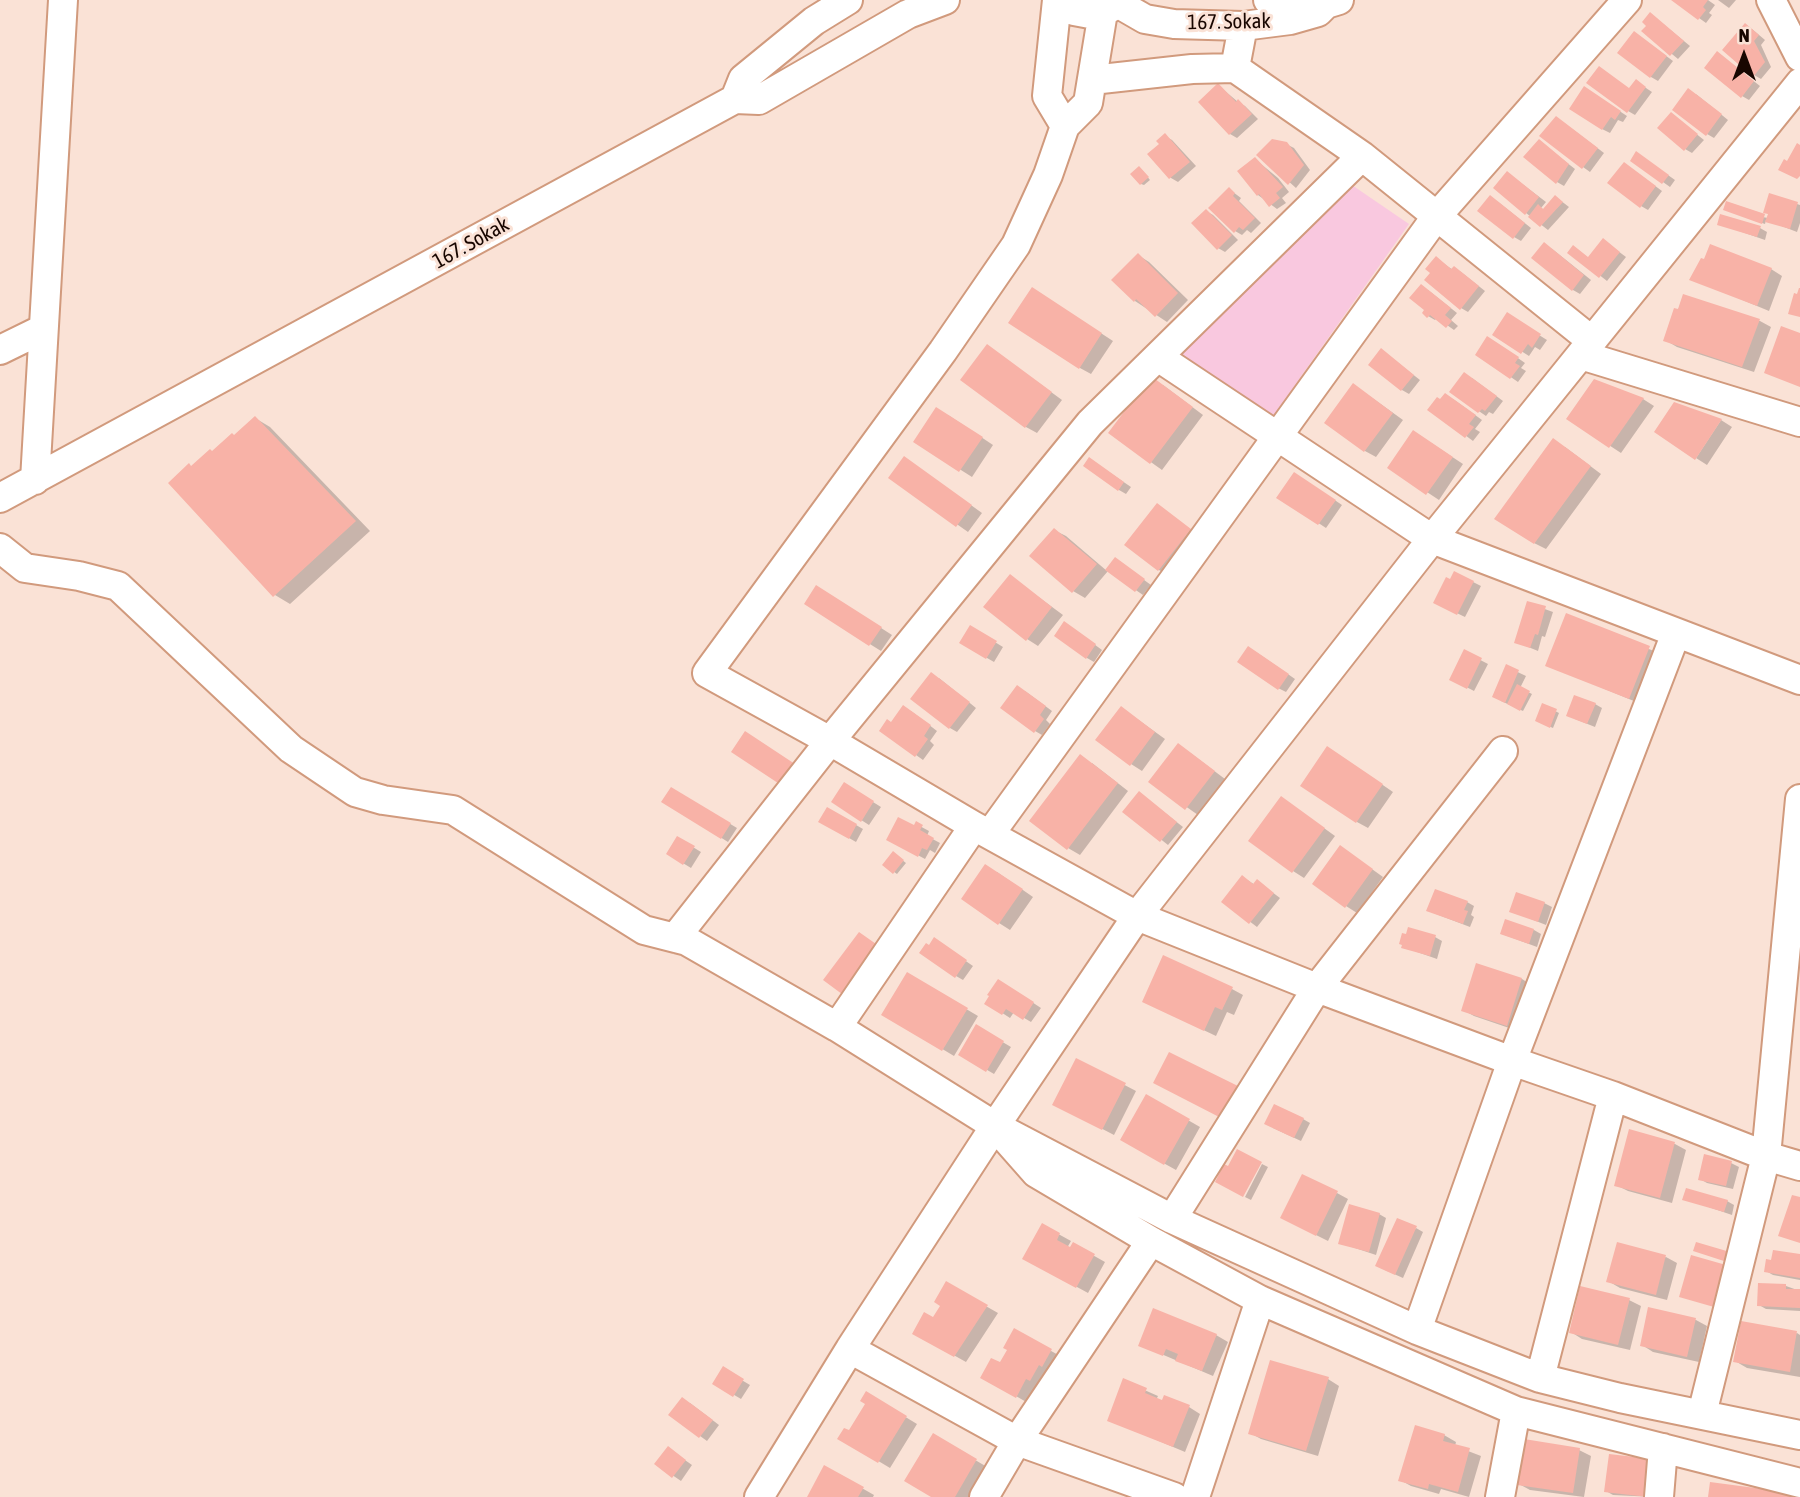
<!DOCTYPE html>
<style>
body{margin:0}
#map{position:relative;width:1800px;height:1497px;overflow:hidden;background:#fae2d6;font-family:"Asap Condensed",sans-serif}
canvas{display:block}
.north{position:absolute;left:1709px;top:21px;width:70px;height:70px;-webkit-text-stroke:5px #fae2d6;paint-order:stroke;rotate:0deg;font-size:19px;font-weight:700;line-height:28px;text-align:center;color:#180600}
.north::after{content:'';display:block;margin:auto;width:24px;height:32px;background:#180600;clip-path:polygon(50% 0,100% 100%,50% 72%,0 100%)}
</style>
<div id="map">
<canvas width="1800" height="1497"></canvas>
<div class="north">N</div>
</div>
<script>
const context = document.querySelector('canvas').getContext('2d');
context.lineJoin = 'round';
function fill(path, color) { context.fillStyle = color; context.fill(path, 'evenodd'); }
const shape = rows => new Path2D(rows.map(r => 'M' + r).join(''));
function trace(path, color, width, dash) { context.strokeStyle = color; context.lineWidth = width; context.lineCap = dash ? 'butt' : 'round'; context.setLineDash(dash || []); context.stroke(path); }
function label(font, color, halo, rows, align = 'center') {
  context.font = font + ' "Asap Condensed",sans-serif'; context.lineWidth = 6; context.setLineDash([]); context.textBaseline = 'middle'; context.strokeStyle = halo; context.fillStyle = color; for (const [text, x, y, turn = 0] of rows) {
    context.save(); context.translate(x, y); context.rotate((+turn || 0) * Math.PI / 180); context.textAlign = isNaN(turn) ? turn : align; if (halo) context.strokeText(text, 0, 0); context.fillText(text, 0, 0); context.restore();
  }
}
fill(shape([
 [1349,183,1409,224,1273,416,1178,352]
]), '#f9c8df');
fill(shape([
 [1674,0,1708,0,1715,5,1709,13,1712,15,1706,23],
 [1718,0,1736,0,1729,8],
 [1651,14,1690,46,1678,59,1644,31,1648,25],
 [1752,29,1765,40,1761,45,1771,67,1761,79,1754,75],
 [1642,38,1673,61,1658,81,1651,77],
 [1724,58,1760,86,1749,100,1742,96],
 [1218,85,1238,102,1245,106,1258,119,1237,138,1230,134,1200,102],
 [1643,86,1652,92,1635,115,1628,111,1630,90],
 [1592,93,1627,116,1623,122,1618,120,1610,133,1602,129],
 [1696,94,1728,120,1714,138,1707,134],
 [1671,114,1704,140,1692,153,1685,149],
 [1563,122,1604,153,1590,172,1583,167],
 [1165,136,1172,140,1196,166,1178,182,1171,178,1150,154,1161,144],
 [1539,141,1575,169,1564,186,1557,182],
 [1286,144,1294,148,1310,170,1296,188,1259,155],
 [1644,158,1675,180,1670,187,1632,160],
 [1255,159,1278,178,1289,192,1282,198,1286,203,1277,209,1258,195,1239,171],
 [1631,168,1662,191,1648,210,1641,206],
 [1142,170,1150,180,1144,185,1141,184],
 [1508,173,1546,202,1541,208,1545,210,1556,197,1569,207,1548,230,1526,213],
 [1229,189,1241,198,1239,201,1261,223,1251,233,1247,230,1242,235,1235,231],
 [1770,195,1800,205,1800,223,1797,232,1766,220,1765,224,1728,211,1768,218],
 [1497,201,1531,228,1521,241,1514,237],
 [1206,211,1213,215,1238,240,1225,252,1218,248],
 [1719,224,1760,228,1767,232,1765,240],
 [1610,245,1626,257,1607,281,1570,252,1589,258],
 [1551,248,1591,280,1580,294,1573,290],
 [1138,255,1149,262,1188,300,1167,322,1135,301],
 [1443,263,1453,270,1454,268,1461,272,1485,291,1468,312,1461,308],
 [1771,269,1782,276,1769,311,1692,279],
 [1428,290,1457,313,1451,320,1458,326,1454,330,1437,318,1435,320,1428,316],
 [1044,296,1113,341,1091,374,1080,368],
 [1684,296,1760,321,1771,327,1754,372,1677,347,1665,340],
 [1507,315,1547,340,1540,350,1535,347,1529,356,1494,334],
 [1495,342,1525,363,1521,368,1526,371,1518,382,1477,354],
 [988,346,1062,400,1037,433,1026,427],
 [1388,355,1420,380,1409,394,1402,390],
 [1472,378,1503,401,1493,414,1489,412,1486,416,1451,392],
 [1163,385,1203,415,1162,470,1110,433],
 [1364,392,1403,420,1376,457,1365,451],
 [1453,399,1482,420,1475,429,1480,432,1473,441,1430,409,1441,401],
 [1643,399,1654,406,1621,453,1569,419],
 [948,415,993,445,972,477,915,441],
 [255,418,270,427,370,531,290,604,275,595,192,467,235,437],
 [1721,420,1732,427,1707,465,1696,458],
 [1425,439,1463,464,1439,500,1389,467],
 [1565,447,1601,474,1546,549,1534,543],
 [1097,464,1131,487,1126,494,1119,490],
 [915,465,982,513,968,532,890,477],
 [1302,478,1342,505,1326,528,1279,497],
 [1157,505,1201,537,1170,576,1159,570],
 [1054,530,1066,536,1107,571,1122,564,1151,585,1143,595,1108,571,1085,598,1073,591,1032,556],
 [1455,573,1481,586,1465,617,1442,606],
 [1010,576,1063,615,1038,646,1027,639],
 [828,594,892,635,881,651,806,604],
 [1528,603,1553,612,1545,637,1542,636,1538,651,1516,642],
 [1567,615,1661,654,1641,704,1547,665],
 [970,627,1003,647,994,662,961,643],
 [1072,628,1102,650,1094,662,1087,658],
 [1256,652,1295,679,1286,692,1278,688],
 [1465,652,1488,664,1474,691,1451,679],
 [1507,667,1526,676,1520,688,1532,694,1523,711,1501,701],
 [939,678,976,708,957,732,950,728],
 [1025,691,1052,711,1046,720,1050,724,1042,735,1035,731],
 [1595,704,1602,708,1595,727,1575,719],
 [1543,705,1559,713,1553,728,1537,721],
 [1122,708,1165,739,1142,771,1131,764],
 [911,711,937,731,930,741,934,745,923,760,881,730],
 [1189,752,1225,779,1198,815,1151,782],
 [1339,755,1393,792,1368,828,1357,822],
 [1092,763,1128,791,1080,855,1068,848],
 [844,784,881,807,869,825,833,802],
 [672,789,737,828,728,842,664,802],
 [1146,798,1183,827,1168,845,1125,811],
 [1292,805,1335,836,1304,878,1293,871],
 [828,809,863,829,856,842,821,822],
 [916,824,929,831,927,836,940,843,935,853,930,850,925,859,888,839,914,827],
 [678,838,701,852,691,868,668,854],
 [893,853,906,863,897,874,884,865],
 [1351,854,1383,877,1357,913,1346,906],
 [997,872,1033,897,1010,930,999,923],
 [1243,877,1255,885,1264,886,1280,898,1257,927,1224,902],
 [1467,902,1474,906,1471,915,1474,917,1470,927,1436,914],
 [1544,903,1552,907,1546,925,1511,911],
 [1534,930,1541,934,1537,947,1502,934],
 [1435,937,1442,941,1437,959,1403,947],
 [941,944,973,966,963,980,956,976,929,947],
 [1477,965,1522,979,1533,986,1518,1031,1474,1016,1463,1010],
 [907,974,978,1016,954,1056,884,1014],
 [1006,985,1041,1008,1031,1022,1014,1012,1010,1018,987,1003],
 [1232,989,1243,995,1234,1015,1227,1012,1216,1036,1155,1007],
 [977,1027,1011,1047,994,1074,960,1054],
 [1077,1060,1136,1091,1114,1135,1066,1110],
 [1146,1096,1200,1127,1176,1170,1122,1140],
 [1303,1119,1310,1123,1301,1141,1273,1128],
 [1631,1132,1675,1144,1686,1150,1672,1203,1628,1191,1616,1185],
 [1731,1163,1739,1167,1733,1189,1707,1183,1700,1179],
 [1262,1164,1268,1167,1251,1200,1245,1197],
 [1337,1193,1348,1199,1328,1241,1294,1224],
 [1685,1199,1727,1201,1734,1205,1732,1215],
 [1379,1214,1386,1218,1376,1255,1340,1243],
 [1042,1225,1071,1241,1067,1248,1071,1248,1073,1244,1105,1262,1088,1293,1024,1258],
 [1416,1228,1423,1232,1403,1278,1385,1270],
 [1800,1256,1800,1280,1773,1275,1766,1271],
 [1666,1257,1677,1263,1667,1300,1620,1288,1608,1281],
 [947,1284,998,1313,966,1362,914,1333,934,1320,942,1305],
 [1786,1286,1800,1291,1800,1311,1766,1309,1759,1305],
 [1629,1300,1641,1306,1630,1350,1582,1339,1571,1332],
 [1650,1309,1696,1320,1707,1326,1699,1362,1653,1352,1642,1345],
 [1015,1331,1062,1357,1028,1403,983,1377,1001,1365,1009,1349],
 [1797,1333,1800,1335,1800,1377,1747,1368,1735,1361],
 [1216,1335,1228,1342,1213,1376,1140,1345],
 [723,1369,750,1385,741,1399,714,1383],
 [1328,1379,1339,1386,1318,1456,1261,1439,1250,1433],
 [1124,1381,1158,1396,1156,1400,1189,1407,1200,1414,1185,1452,1109,1420],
 [866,1393,917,1424,890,1468,840,1438,850,1433,868,1403],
 [690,1403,719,1425,707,1441,671,1415],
 [933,1435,987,1467,970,1497,934,1497],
 [1444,1435,1456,1442,1455,1446,1481,1456,1469,1497,1441,1489,1439,1494,1411,1486,1400,1480],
 [1579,1450,1591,1456,1584,1497,1530,1490,1519,1484],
 [675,1453,692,1465,681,1481,656,1464],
 [825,1467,874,1495,873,1497,809,1497],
 [1606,1491,1655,1497,1613,1495]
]), '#0003');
fill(shape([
 [1671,0,1708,0,1703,7,1706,10,1698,20],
 [1650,12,1684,41,1670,56,1641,31,1646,26,1642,22],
 [1745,23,1759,35,1754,41,1765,62,1753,77,1722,50],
 [1634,31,1667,56,1650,78,1617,53],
 [1717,51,1754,81,1741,98,1704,68],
 [1599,66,1629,88,1636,79,1646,87,1627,113,1586,83],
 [1218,83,1236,102,1238,99,1252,114,1229,135,1198,102],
 [1584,86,1621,111,1615,120,1611,117,1602,130,1569,109],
 [1688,88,1722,114,1706,136,1672,110],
 [1671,112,1698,134,1684,151,1657,128],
 [1556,116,1598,148,1582,169,1539,136],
 [1165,133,1190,162,1169,179,1147,154,1159,144,1156,141],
 [1272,139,1287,142,1304,165,1288,185,1256,155],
 [1539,139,1569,164,1556,184,1523,157],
 [1797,143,1800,145,1800,176,1797,179,1778,170,1784,159,1787,161],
 [1636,151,1669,175,1662,184,1630,161],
 [1255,157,1283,187,1276,193,1280,198,1269,207,1259,194,1257,196,1237,171],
 [1624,162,1656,186,1640,208,1607,183],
 [1139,166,1149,177,1140,185,1130,174],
 [1507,171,1539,197,1525,215,1493,188],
 [1229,187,1235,193,1233,196,1255,218,1243,230,1239,227,1234,233,1208,208],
 [1769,193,1798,202,1790,229,1765,222,1768,214,1763,213],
 [1490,195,1525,223,1513,239,1477,211],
 [1555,195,1563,202,1540,227,1528,217,1538,204,1543,209],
 [1726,201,1765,214,1762,224,1723,210],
 [1206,209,1232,235,1217,250,1191,223],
 [1720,214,1761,226,1757,237,1717,225],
 [1603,238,1620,252,1599,278,1567,253,1573,245,1588,257],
 [1544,242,1584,275,1572,291,1531,258],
 [1710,244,1772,268,1757,306,1689,280,1701,258,1704,259],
 [1138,253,1178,293,1155,317,1136,299,1134,302,1111,280],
 [1436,256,1451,269,1454,266,1479,286,1460,310,1424,280,1430,273,1425,269],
 [1421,284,1451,308,1445,315,1452,321,1446,328,1430,315,1427,318,1422,313,1424,310,1409,298],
 [1032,287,1102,333,1079,369,1008,323],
 [1799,288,1800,288,1800,317,1788,314,1794,293,1797,294],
 [1683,294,1760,319,1742,367,1663,341,1674,308,1678,309],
 [1507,312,1541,334,1532,348,1528,344,1521,354,1492,335],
 [1781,326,1800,333,1800,387,1764,373],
 [1487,336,1519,357,1515,363,1520,366,1510,379,1475,355],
 [987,344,1052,392,1025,428,960,380],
 [1381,348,1414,375,1401,391,1368,365],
 [1464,372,1497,396,1485,411,1482,409,1478,413,1449,392],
 [1151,376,1193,407,1150,464,1108,433],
 [1594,379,1644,398,1609,448,1566,419],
 [1353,383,1393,413,1364,452,1324,423],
 [1445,393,1476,415,1469,424,1474,427,1465,438,1427,410,1437,397,1440,399],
 [1674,402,1722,419,1695,460,1654,432],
 [936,407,983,437,959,472,913,442],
 [255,416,356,521,273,597,168,483,189,463,191,466,210,449,212,451,232,433,234,435],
 [1413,430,1453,457,1426,495,1387,468],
 [1553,438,1591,466,1534,544,1494,519],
 [904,456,972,505,956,527,888,478],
 [1089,457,1124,482,1118,491,1083,466],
 [1294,472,1336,500,1318,525,1276,498],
 [1157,503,1191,529,1158,571,1124,545],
 [1054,528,1097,564,1072,593,1029,556],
 [1115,557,1145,579,1135,592,1105,570],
 [1454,571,1474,581,1457,615,1433,603,1446,577,1450,579],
 [1010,574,1052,607,1026,641,983,607],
 [816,585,882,627,869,646,804,604],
 [1527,601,1546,606,1538,635,1535,634,1530,648,1514,643],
 [1566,613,1650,646,1629,699,1545,666],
 [1064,621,1096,644,1086,659,1054,636],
 [970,625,997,641,986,659,959,643],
 [1248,646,1289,674,1278,690,1237,662],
 [1464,649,1482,658,1467,689,1449,680],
 [1506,664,1519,670,1505,703,1492,697],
 [931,672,970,702,949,729,910,699],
 [1517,684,1530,691,1520,711,1507,704],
 [1017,685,1046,706,1040,715,1044,719,1034,733,1000,708],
 [1574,695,1596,703,1587,724,1566,716],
 [1542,703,1557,709,1550,728,1535,721],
 [903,705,931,725,924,736,928,739,915,757,879,731,887,719,891,722],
 [1121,706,1155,732,1130,766,1095,740],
 [745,731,801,768,787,789,731,752],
 [1178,743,1215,771,1185,810,1148,782],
 [1327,746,1383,784,1356,823,1300,786],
 [1080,754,1118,783,1067,850,1029,821],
 [844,782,874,801,861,822,831,802],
 [671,787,731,823,721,839,661,802],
 [1139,791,1177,822,1160,842,1122,812],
 [1281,796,1325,828,1292,873,1248,841],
 [827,807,857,824,849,839,818,822],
 [898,817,914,825,916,821,923,825,920,830,934,838,927,850,922,848,918,857,886,840],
 [677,836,695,846,683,865,666,854],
 [1340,845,1373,869,1345,908,1312,884],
 [893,851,904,860,893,874,882,865],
 [985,864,1023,889,998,925,961,899],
 [1242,875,1253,884,1257,879,1274,893,1249,924,1221,902],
 [1435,889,1468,901,1464,910,1468,911,1463,924,1426,911],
 [1516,892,1545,902,1538,922,1509,912],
 [1505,919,1534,929,1529,944,1500,934],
 [1408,927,1436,935,1430,956,1401,948,1402,945,1399,944,1402,933,1406,934],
 [859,932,886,951,850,1000,823,980],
 [934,937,967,960,955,978,919,953,926,943,929,945],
 [1163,955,1233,987,1222,1010,1215,1007,1204,1031,1142,1002],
 [1476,963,1522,978,1507,1026,1461,1011],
 [907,972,968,1008,942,1051,881,1015],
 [998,979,1034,1002,1023,1020,1006,1009,1002,1015,984,1004,989,996,987,995],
 [976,1024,1004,1041,986,1072,958,1055],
 [1169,1052,1242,1088,1223,1119,1153,1083],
 [1076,1058,1126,1083,1102,1130,1052,1105],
 [1146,1094,1190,1119,1164,1165,1120,1140],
 [1274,1104,1304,1118,1294,1138,1264,1124],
 [1629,1129,1675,1142,1660,1198,1614,1186],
 [1237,1149,1262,1162,1243,1197,1215,1182,1224,1164,1228,1166],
 [1704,1154,1732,1161,1726,1186,1698,1180],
 [1302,1174,1338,1191,1316,1236,1280,1218],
 [1686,1188,1728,1200,1724,1212,1682,1200],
 [1792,1195,1800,1197,1800,1243,1778,1236],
 [1349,1204,1380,1213,1369,1252,1338,1244],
 [1397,1218,1417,1226,1395,1275,1375,1266],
 [1042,1223,1060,1233,1057,1240,1070,1247,1073,1242,1095,1254,1076,1288,1022,1259],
 [1617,1242,1666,1255,1656,1295,1606,1282],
 [1696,1242,1730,1252,1727,1262,1693,1251],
 [1773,1250,1800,1254,1800,1278,1764,1272,1766,1259,1771,1260],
 [1691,1255,1726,1265,1714,1307,1679,1297],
 [946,1281,988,1305,954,1357,912,1334,924,1312,933,1317,940,1306,934,1302],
 [1758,1283,1786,1284,1786,1289,1800,1289,1800,1308,1757,1306],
 [1580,1286,1630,1298,1618,1345,1569,1333],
 [1648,1307,1696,1318,1687,1357,1640,1346],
 [1153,1308,1217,1334,1202,1371,1175,1361,1178,1354,1166,1349,1163,1356,1138,1346],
 [1741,1321,1797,1331,1790,1372,1733,1362],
 [1014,1328,1052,1349,1042,1367,1039,1365,1030,1381,1026,1379,1016,1398,980,1378,991,1358,1000,1362,1007,1350,1003,1348],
 [1270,1360,1329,1377,1306,1451,1248,1434],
 [723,1366,744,1379,733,1397,712,1384],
 [1123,1378,1147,1388,1145,1393,1162,1400,1164,1395,1190,1405,1173,1447,1107,1421],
 [866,1391,907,1416,878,1463,837,1439,844,1428,849,1430,865,1404,860,1401],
 [682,1397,713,1420,699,1438,668,1415],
 [1415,1425,1445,1434,1443,1441,1470,1448,1458,1492,1429,1484,1428,1489,1398,1481],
 [933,1433,977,1459,955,1497,931,1497,904,1481],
 [1524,1439,1580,1448,1573,1493,1517,1485],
 [668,1446,686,1460,672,1478,654,1464],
 [1609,1454,1652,1459,1648,1497,1604,1492],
 [824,1465,864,1487,858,1497,807,1497],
 [1710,1482,1793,1493,1792,1497,1708,1497]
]), '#f8b2a7');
const minor = shape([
 [1268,0,1317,0,1324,3],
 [1771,0,1800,57],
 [1119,4,1145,19,1174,24,1243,26,1290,20,1318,12,1326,4,1339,0],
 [1103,12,1088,103,1065,126,1048,175,1016,245,943,351,707,673,830,741,974,826,1137,916,1317,988,1512,1061,1613,1096,1766,1156,1800,1166],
 [1243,26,1235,68,1362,156,1592,341],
 [1092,80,1192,69,1235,68],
 [735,99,743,79,814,21,848,0],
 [1065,126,1047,96,1057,0,1074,11,1090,14,1103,12,1118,4],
 [0,350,43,329],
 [1581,355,1800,422],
 [1158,357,1432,539,1800,680],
 [35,480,63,0],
 [0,498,735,99,759,100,908,14,945,0],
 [0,548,25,568,79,576,118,586,291,749,355,792,383,800,453,810,644,930,687,941,837,1027,995,1126,1172,1219,1417,1330,1540,1378,1620,1398,1800,1435],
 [990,834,1436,217,1627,0],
 [675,938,830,741,1090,423,1362,156],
 [837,1027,974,826],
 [1006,1139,1036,1173,1151,1241,1260,1300,1516,1411,1800,1483],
 [1172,1219,1317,988,1503,751],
 [1417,1330,1512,1061,1676,633],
 [850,1349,1017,1441,1174,1497],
 [1540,1378,1613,1096],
 [1702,1414,1766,1156,1800,799],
 [759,1497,850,1349,995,1126,1137,916,1432,539,1800,83],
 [984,1497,1017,1441,1151,1241],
 [1195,1497,1260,1300],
 [1500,1497,1516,1411],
 [1659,1497,1663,1448]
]);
trace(minor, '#d19a7d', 32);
trace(minor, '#fff', 28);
label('21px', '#180600', '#fae2d6', [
 ["167. Sokak",1229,22,-1],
 ["167. Sokak",471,243,-29]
]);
</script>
